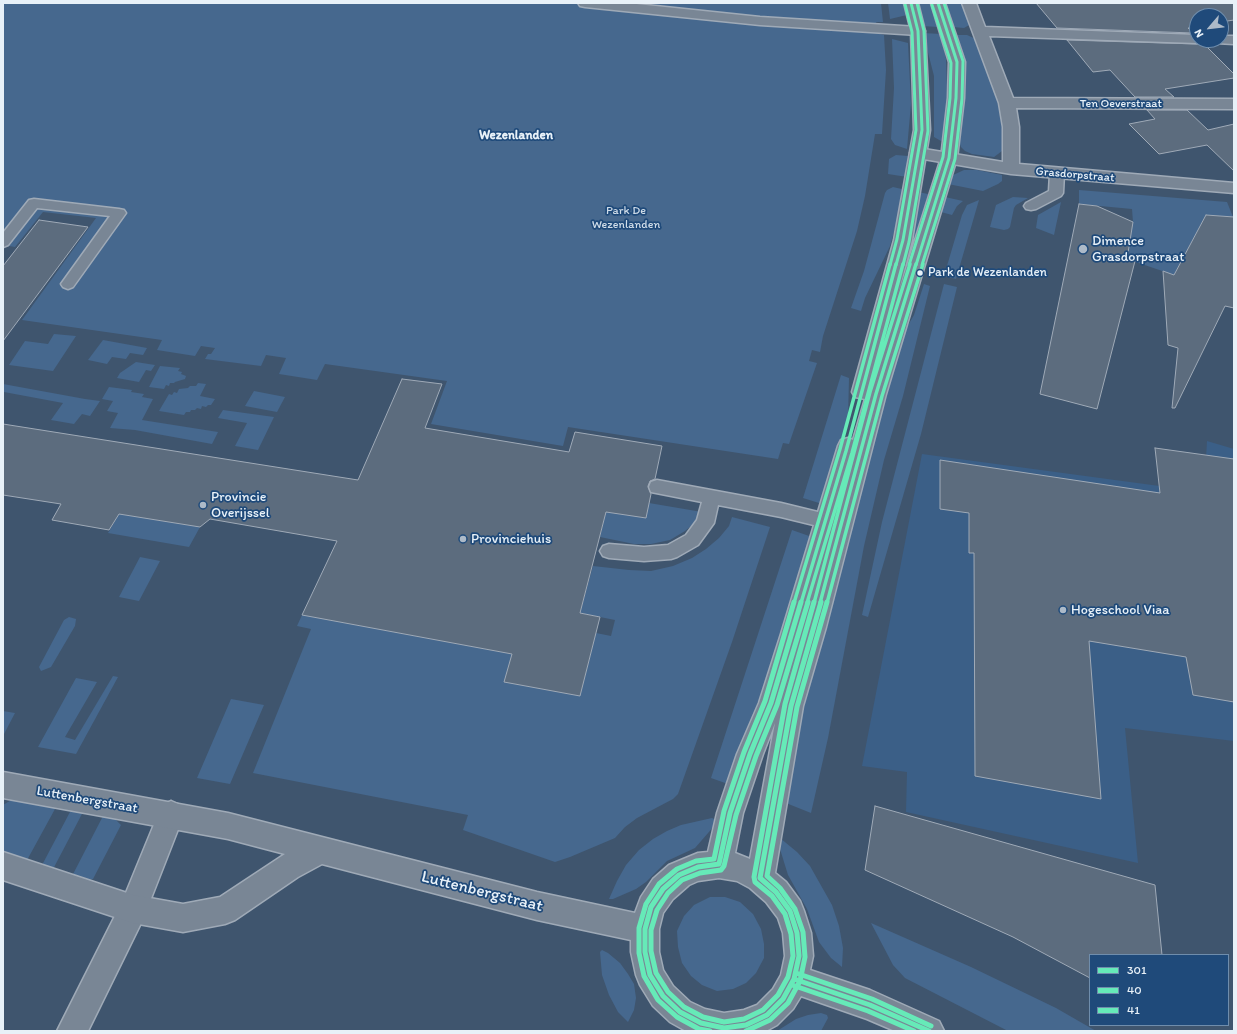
<!DOCTYPE html>
<style>
body{margin:0}
#map{position:relative;width:1237px;height:1034px;overflow:hidden;background:#3f556e;font-family:Itim,sans-serif}
canvas{display:block}
.frame{position:absolute;inset:0;border:4px solid #e8f1f8;pointer-events:none}
.legend{position:absolute;left:1089px;top:954px;width:140px;height:72px;box-sizing:border-box;background:#1f4a7a;border:1px solid #6f8dac;margin:0;padding:5px 7px;list-style:none;font-size:12px;color:#e8f1f8}
.legend li{display:flex;align-items:center;gap:8px;height:20px}
.legend b{width:20px;border:1px solid #6f8dac}
.north{position:absolute;left:1189px;top:8px;width:40px;height:40px;box-sizing:border-box;background:#1f4a7a;border:1px solid #6f8dac;border-radius:50%;rotate:242deg;font-size:11px;font-weight:700;line-height:16px;text-align:center;color:#e8f1f8}
.north::after{content:'';display:block;margin:auto;width:14px;height:18px;background:#adbac8;clip-path:polygon(50% 0,100% 100%,50% 72%,0 100%)}
</style>
<div id="map">
<canvas width="1237" height="1034"></canvas>
<div class="frame"></div>
<ul class="legend">
<li><b style="height:5px;background:#66eab8"></b>301</li>
<li><b style="height:5px;background:#66eab8"></b>40</li>
<li><b style="height:5px;background:#66eab8"></b>41</li>
</ul>
<div class="north">N</div>
</div>
<script>
const context = document.querySelector('canvas').getContext('2d');
context.lineJoin = 'round';
function fill(path, color) { context.fillStyle = color; context.fill(path, 'evenodd'); }
const shape = rows => new Path2D(rows.map(r => 'M' + r).join(''));
function trace(path, color, width, dash) { context.strokeStyle = color; context.lineWidth = width; context.lineCap = dash ? 'butt' : 'round'; context.setLineDash(dash || []); context.stroke(path); }
function label(font, color, halo, rows, align = 'center') {
  context.font = font + ' Itim,sans-serif'; context.lineWidth = 3.5; context.setLineDash([]); context.textBaseline = 'middle'; context.strokeStyle = halo; context.fillStyle = color; for (const [text, x, y, turn = 0] of rows) {
    context.save(); context.translate(x, y); context.rotate((+turn || 0) * Math.PI / 180); context.textAlign = isNaN(turn) ? turn : align; if (halo) context.strokeText(text, 0, 0); context.fillText(text, 0, 0); context.restore();
  }
}
fill(shape([
 [1207,441,1234,449,1234,741,1125,728,1138,863,906,812,907,772,862,766,922,454,1204,492]
]), '#3b5f87');
fill(shape([
 [3,3,881,3,883,22,876,22,880,34,884,35,886,70,882,134,875,134,865,196,857,231,823,336,820,352,812,350,809,361,817,363,789,444,783,443,778,459,568,427,563,446,431,424,447,381,325,364,317,380,279,374,286,358,266,355,261,366,205,359,208,354,211,354,215,348,201,346,195,356,157,350,162,340,22,320,96,218,43,212,15,247,3,245],
 [888,3,904,3,907,15,890,19],
 [918,3,931,3,938,27,922,26],
 [944,3,964,3,971,24,964,28,953,27],
 [923,33,941,34,946,59,948,109,944,139,941,141,934,137,934,76],
 [955,35,967,35,976,39,992,82,1002,112,1004,130,1002,151,994,157,972,154,965,151,961,147,959,142,962,120,963,84],
 [892,39,908,43,911,104,907,149,895,145,891,139,894,88],
 [896,155,908,156,907,177,888,174,889,159],
 [964,170,977,170,1002,175,1002,181,998,184,983,191,948,184,951,176],
 [893,187,906,190,890,246,865,298,861,311,851,308,864,271,885,193,887,190],
 [1079,190,1227,202,1233,217,1206,215,1174,275,1127,259,1133,222,1132,209,1079,204],
 [918,192,933,195,910,252,908,251],
 [945,197,963,201,957,206,952,215,941,212],
 [1013,197,1028,198,1016,205,1014,208,1010,227,1008,229,1004,230,990,227,996,205],
 [979,200,956,279,944,276,962,215,967,205],
 [1061,202,1054,235,1036,228,1038,215],
 [924,284,930,286,903,396,884,460,864,546,828,738,811,813,786,803,796,731,874,442,900,339,914,315],
 [944,284,957,287,921,434,868,617,862,615,882,522],
 [54,334,76,336,53,371,9,365,25,341,48,344],
 [103,340,147,348,143,355,130,353,126,359,112,357,107,364,88,360],
 [136,362,155,365,151,371,146,370,139,382,117,378,120,373],
 [160,366,180,368,178,371,182,372,181,374,186,376,185,379,175,382,174,383,170,383,169,386,166,385,164,389,149,387],
 [841,375,849,378,848,420,824,500,819,503,803,498],
 [198,383,206,384,200,396,215,399,211,405,208,405,206,407,202,406,201,409,197,408,195,410,191,410,190,412,186,412,184,415,159,411,169,394,172,395,174,392,177,393,179,389,188,388,190,386,196,386],
 [3,384,85,399,100,401,90,416,82,414,74,424,51,420,63,403,4,392,3,393],
 [109,387,132,390,131,392,144,394,142,397,153,399,142,420,218,432,212,444,135,430,110,428,118,413,107,411,113,401,102,399],
 [254,391,285,397,277,412,245,406],
 [223,410,274,417,258,450,235,446,247,423,218,418],
 [649,503,702,512,697,521,685,531,670,540,651,544,634,544,600,537,606,512,646,518],
 [119,514,200,527,189,547,108,533],
 [732,517,770,527,732,642,678,794,673,799,637,818,625,827,615,838,570,857,555,862,463,830,468,815,253,773,311,629,297,626,302,615,512,654,505,682,580,696,596,633,611,636,615,620,580,613,593,566,629,570,651,571,673,566,692,558,706,549,719,538,729,526],
 [792,530,812,537,759,713,728,784,711,778],
 [140,557,160,561,139,601,119,597],
 [69,617,76,619,75,626,51,667,41,671,39,667,64,620],
 [113,676,118,677,76,754,38,747,76,678,97,682,65,737,75,740],
 [231,699,264,705,230,784,197,778],
 [3,711,15,713,3,736],
 [13,799,53,806,55,809,26,862,3,856,3,805],
 [73,810,83,812,51,873,41,867,70,812],
 [103,816,115,819,121,825,93,879,86,881,70,880],
 [712,818,716,820,715,825,695,848,667,861,646,882,636,889,613,899,609,899,617,881,626,865,639,850,653,839,667,831,681,825],
 [780,838,797,852,810,866,832,905,839,926,843,948,842,967,831,958,819,942,807,909,788,875,780,849],
 [710,897,725,897,740,902,753,914,761,929,764,944,764,958,756,973,746,983,733,989,717,991,702,985,691,976,682,963,678,947,677,931,684,916,694,905],
 [871,923,971,967,1056,1008,1096,1031,1008,1031,905,978,893,965],
 [602,950,608,953,620,963,628,974,634,984,636,998,634,1010,628,1022,618,1012,609,995,602,975,600,952],
 [821,1013,827,1015,828,1018,821,1031,777,1031,796,1019,808,1015]
]), '#46688e');
const building = shape([
 [1036,3,1234,3,1234,20,1221,22,1221,16,1197,16,1197,27,1188,28,1193,33,1057,28,1036,3],
 [1067,40,1197,44,1203,43,1234,74,1234,78,1165,89,1174,97,1135,97,1110,70,1093,72,1067,40],
 [1147,110,1187,110,1208,130,1234,124,1234,171,1207,145,1159,154,1129,124,1155,119,1147,110],
 [1079,204,1097,206,1133,222,1127,259,1135,261,1097,409,1040,394,1079,204],
 [1206,215,1234,217,1234,308,1225,306,1175,408,1172,408,1178,348,1168,345,1163,271,1174,275,1206,215],
 [39,220,88,227,3,341,3,266,39,220],
 [402,379,442,384,425,428,569,452,575,432,662,446,655,479,650,481,648,486,651,494,646,518,606,512,580,613,600,617,580,696,504,682,512,654,302,615,337,541,210,519,200,527,119,514,109,530,52,520,61,504,3,495,3,424,358,480,402,379],
 [1155,448,1234,459,1234,702,1193,695,1186,657,1089,641,1101,799,975,776,974,553,969,553,969,513,940,509,940,460,1160,493,1155,448],
 [875,806,1155,885,1162,955,1090,955,1090,978,1013,937,865,870,875,806]
]);
fill(building, '#5c6c7e');
trace(building, '#9faab7', 1);
const service = shape([
 [1057,169,1062,170,1064,173,1063,193,1061,196,1036,209,1031,210,1026,209,1024,206,1026,203,1049,191,1050,173,1052,170,1057,169],
 [34,199,119,209,124,210,126,213,73,287,68,289,63,287,61,284,110,216,37,208,8,245,3,247,3,233,29,200,34,199],
 [657,480,781,503,826,514,832,516,835,521,832,526,826,528,781,517,718,505,714,523,698,545,677,557,671,559,644,561,609,558,603,556,600,551,603,546,609,544,644,547,668,545,686,535,697,520,702,502,651,492,649,487,651,482,657,480]
]);
const pedestrian = shape([
 [578,3,627,3,760,17,918,27,923,28,925,31,923,34,918,35,760,25,585,7,580,6,578,3]
]);
const minor = shape([
 [962,3,976,3,985,27,1197,35,1197,40,1204,40,1202,42,1197,43,989,36,1013,98,1234,99,1234,109,1016,108,1019,127,1019,164,1234,183,1234,193,1011,174,912,157,910,153,912,149,918,148,1003,162,1003,127,999,103,962,3],
 [1221,36,1234,36,1234,44,1216,43,1214,40,1221,40,1221,36],
 [171,801,180,805,184,814,143,919,88,1031,57,1031,123,900,162,805,171,801]
]);
const secondary = shape([
 [904,3,918,3,925,31,930,130,912,240,899,291,941,158,948,98,949,62,931,3,945,3,965,62,964,98,957,158,886,394,826,627,803,706,775,873,786,882,800,901,804,911,811,933,813,956,810,970,870,990,939,1021,944,1031,895,1031,867,1019,801,996,793,1009,777,1025,766,1031,686,1031,670,1022,653,1006,640,985,636,975,631,952,631,940,537,920,322,864,298,877,235,920,225,924,183,932,133,923,3,880,3,852,133,895,183,904,220,897,285,854,228,839,3,798,3,772,228,813,537,892,635,913,641,897,653,879,669,865,698,853,708,852,717,813,737,754,759,703,781,634,838,446,841,440,848,438,853,440,865,399,855,397,852,392,894,240,914,130,911,31,904,3],
 [775,723,750,859,735,853,743,813,763,754,775,723],
 [719,878,737,881,750,888,766,902,778,918,783,933,785,956,781,975,773,989,757,1005,744,1010,724,1013,705,1009,690,1002,673,986,663,970,659,952,659,929,663,913,673,899,689,885,698,881,719,878]
]);
trace(service, '#9faab7', 3);
trace(pedestrian, '#9faab7', 3);
trace(minor, '#9faab7', 3);
trace(secondary, '#9faab7', 3);
fill(service, '#798695');
fill(pedestrian, '#798695');
fill(minor, '#798695');
fill(secondary, '#798695');
trace(shape([
 [896,265,903,240,922,130,918,31,911,3],
 [916,265,949,158,956,98,957,62,938,3]
]), '#66eab8', 3);
trace(shape([
 [801,603,846,451,896,264],
 [820,603,876,394,916,264]
]), '#66eab8', 3.5);
trace(shape([
 [801,602,771,703,750,754,730,813,719,864,698,867,679,875,663,889,651,907,645,929,645,952,650,975,663,996,680,1012,701,1023,724,1028,746,1025,767,1015,783,999,794,979,799,956,797,933,790,911,776,892,760,878,791,706,821,602],
 [794,979,870,1005,929,1031]
]), '#66eab8', 5);
trace(shape([
 [890,265,897,239,916,130,912,32,905,4],
 [922,265,955,159,962,99,963,61,944,3]
]), '#66eab8', 3);
trace(shape([
 [794,603,840,449,890,264],
 [827,603,882,396,923,264]
]), '#66eab8', 3.5);
trace(shape([
 [792,985,868,1011,914,1031],
 [710,1031,699,1029,677,1017,658,1000,644,976,639,953,639,928,646,904,659,884,677,869,696,861,714,859,724,811,744,752,765,701,794,602],
 [746,1031,770,1020,788,1003,800,981,805,957,803,932,795,909,780,888,767,876,797,707,827,602]
]), '#66eab8', 5);
trace(shape([
 [903,265,909,242,928,131,924,31,917,3],
 [909,265,943,157,950,98,951,63,932,5]
]), '#66eab8', 3);
trace(shape([
 [807,603,852,453,903,264],
 [814,603,870,392,910,264]
]), '#66eab8', 3.5);
trace(shape([
 [808,602,777,705,756,756,736,815,724,866,721,870,700,873,682,880,668,893,657,910,651,930,651,951,656,973,668,992,684,1007,703,1017,724,1022,744,1019,763,1010,778,995,788,977,793,956,791,934,785,914,772,896,755,882,754,877,785,704,814,602],
 [796,973,872,999,931,1026]
]), '#66eab8', 5);
for (const [x, y, r, color] of [
 [1083,249,5,"#adbac8"],
 [920,273,3.5,"#e8f1f8"],
 [203,505,4,"#adbac8"],
 [463,539,4,"#adbac8"],
 [1063,610,4,"#adbac8"]
]) { const dot = new Path2D(); dot.arc(x, y, r, 0, 2 * Math.PI); context.fillStyle = color; context.fill(dot); trace(dot, '#1f4a7a', 1.5); }
label('12px', '#e8f1f8', '#1f4a7a', [
 ["Ten Oeverstraat",1121,104],
 ["Grasdorpstraat",1075,175,5]
]);
label('12px', '#d0dde9', '#1f4a7a', [
 ["Park De",626,211],
 ["Wezenlanden",626,225]
]);
label('bold 13px', '#e8f1f8', '#1f4a7a', [
 ["Wezenlanden",516,136]
]);
label('13px', '#e8f1f8', '#1f4a7a', [
 ["Park de Wezenlanden",928,273]
], 'left');
label('14px', '#e8f1f8', '#1f4a7a', [
 ["Dimence",1092,241],
 ["Grasdorpstraat",1092,257],
 ["Provincie",211,497],
 ["Overijssel",211,513],
 ["Provinciehuis",471,539],
 ["Hogeschool Viaa",1071,610]
], 'left');
label('14px', '#e8f1f8', '#1f4a7a', [
 ["Luttenbergstraat",87,800,10]
]);
label('17px', '#e8f1f8', '#1f4a7a', [
 ["Luttenbergstraat",482,892,14]
]);
</script>
